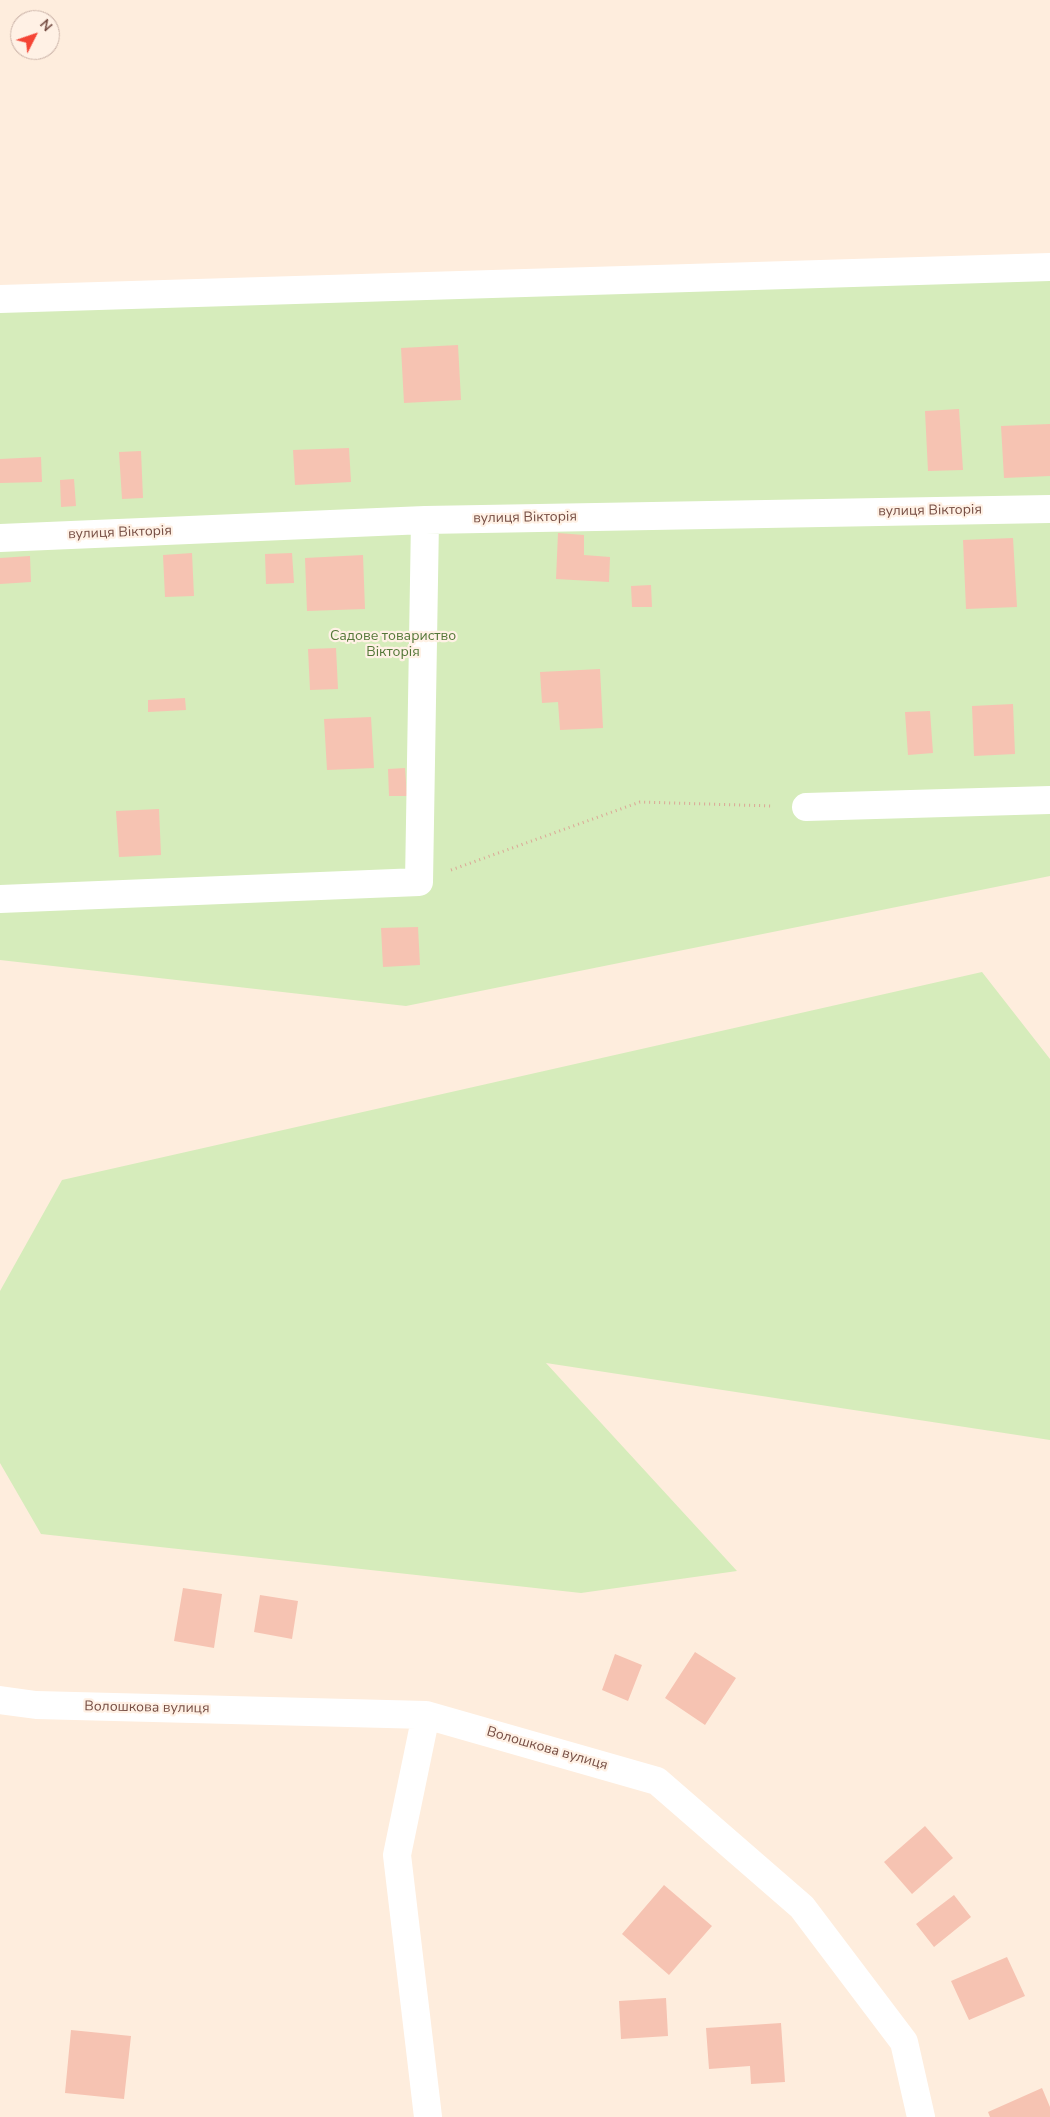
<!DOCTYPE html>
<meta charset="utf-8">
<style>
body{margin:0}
#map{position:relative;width:1050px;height:2117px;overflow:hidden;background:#feeddd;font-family:"Nunito Sans",sans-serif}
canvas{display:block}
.north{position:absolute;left:10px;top:10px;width:50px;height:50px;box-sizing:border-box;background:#fff1e5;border:1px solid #c8b0a5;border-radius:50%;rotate:49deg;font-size:14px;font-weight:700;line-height:20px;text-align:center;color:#764e44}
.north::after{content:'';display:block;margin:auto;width:18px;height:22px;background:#f54535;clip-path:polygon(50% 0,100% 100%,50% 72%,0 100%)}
</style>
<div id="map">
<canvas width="1050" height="2117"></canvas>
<div class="north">N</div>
</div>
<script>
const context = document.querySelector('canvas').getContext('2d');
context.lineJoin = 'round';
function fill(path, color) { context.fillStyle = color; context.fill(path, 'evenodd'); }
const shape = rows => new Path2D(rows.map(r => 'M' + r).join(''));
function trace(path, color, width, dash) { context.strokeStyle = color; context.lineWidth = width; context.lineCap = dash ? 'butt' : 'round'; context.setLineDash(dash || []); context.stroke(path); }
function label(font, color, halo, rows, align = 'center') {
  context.font = font + ' "Nunito Sans",sans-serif'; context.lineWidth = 4.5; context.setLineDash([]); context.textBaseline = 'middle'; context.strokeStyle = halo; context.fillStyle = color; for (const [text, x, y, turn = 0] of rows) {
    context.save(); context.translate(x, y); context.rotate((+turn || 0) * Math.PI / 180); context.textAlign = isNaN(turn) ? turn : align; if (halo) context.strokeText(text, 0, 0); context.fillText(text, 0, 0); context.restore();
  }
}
fill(shape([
 [1050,259,1050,876,406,1006,0,960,0,308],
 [982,972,1050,1059,1050,1440,546,1363,737,1571,581,1593,41,1534,0,1463,0,1291,62,1180]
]), '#d6ecbb');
fill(shape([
 [458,345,461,400,404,403,401,348],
 [959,409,963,470,928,471,925,411],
 [1050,424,1050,476,1004,478,1001,426],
 [349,448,351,482,295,485,293,450],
 [141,451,143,498,122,499,119,452],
 [41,457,42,482,0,483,0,459],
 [74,479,76,506,61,507,60,480],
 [558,533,584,535,584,555,610,557,609,582,556,579],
 [1013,538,1017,607,966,609,963,540],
 [192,553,194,596,165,597,163,555],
 [292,553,294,583,266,584,265,554],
 [363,555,365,609,307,611,305,558],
 [30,556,31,582,0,584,0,558],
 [651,585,652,607,632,607,631,586],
 [336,648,338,689,310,690,308,649],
 [600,669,603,728,560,730,558,702,542,703,540,672],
 [185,698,186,710,148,712,148,700],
 [1013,704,1015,754,974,756,972,706],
 [930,711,933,753,908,755,905,712],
 [371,717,374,768,327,770,324,719],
 [405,768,407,796,389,796,388,769],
 [159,809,161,855,119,857,116,811],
 [418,927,420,965,383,967,381,928],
 [183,1588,222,1594,214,1648,174,1641],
 [260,1595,298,1601,292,1639,254,1632],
 [695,1652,736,1678,705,1725,665,1698],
 [615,1654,642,1665,628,1701,602,1690],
 [925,1826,953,1858,912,1894,884,1862],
 [664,1885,712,1926,669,1975,622,1934],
 [954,1895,971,1917,934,1947,916,1924],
 [1007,1957,1025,1996,969,2020,951,1981],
 [666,1998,668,2036,621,2039,619,2001],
 [781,2023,785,2082,751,2084,750,2066,709,2069,706,2028],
 [71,2030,131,2036,124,2099,65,2093],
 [1042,2088,1050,2107,1050,2117,990,2117,988,2112]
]), '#f6c3b2');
trace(shape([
 [451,870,640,802,773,806]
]), '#dba796', 3, [1, 4]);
trace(shape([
 [0,299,1050,267],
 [0,538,425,520,1050,509],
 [806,807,1050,800],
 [0,899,419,882,425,520],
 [0,1700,36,1705,426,1715,657,1781,802,1907,904,2042,921,2117],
 [426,1715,397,1855,428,2117]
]), '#fff', 28);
label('14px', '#764e44', '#fff1e5', [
 ["вулиця Вікторія",930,511,-1],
 ["вулиця Вікторія",525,518,-1],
 ["вулиця Вікторія",120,533,-2],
 ["Волошкова вулиця",147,1708,1],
 ["Волошкова вулиця",547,1749,16]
]);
label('14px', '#547738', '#fff1e5', [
 ["Садове товариство",393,637],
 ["Вікторія",393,653]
]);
</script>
